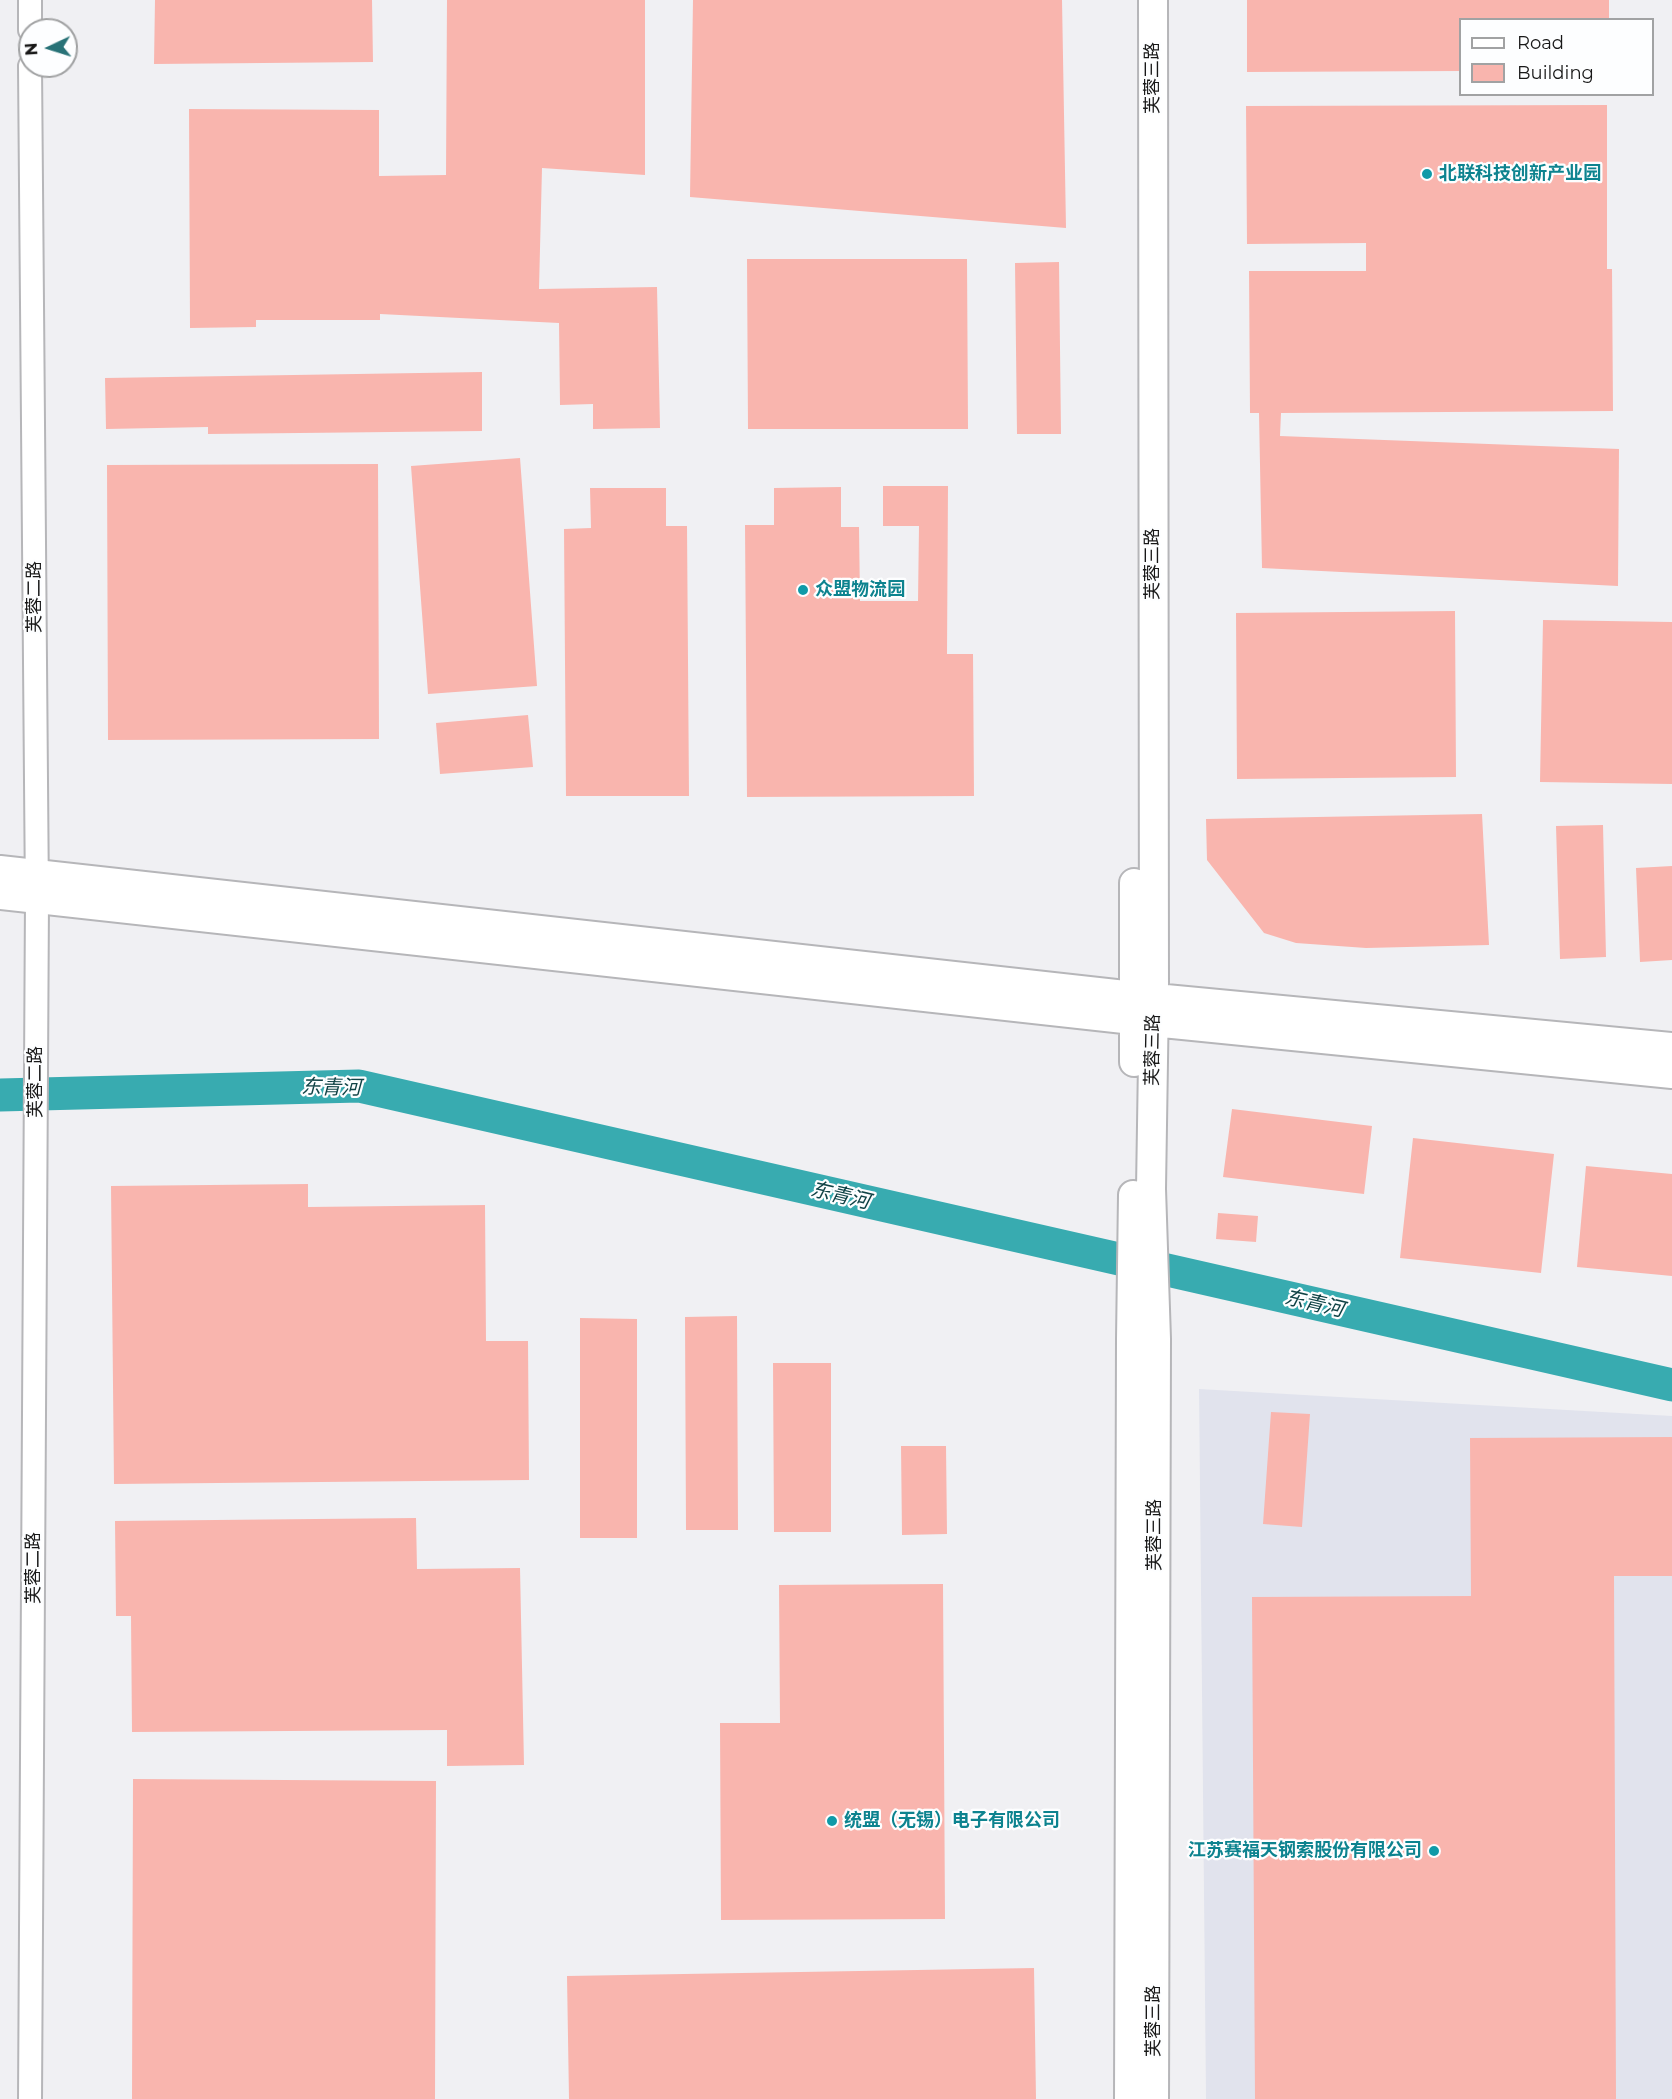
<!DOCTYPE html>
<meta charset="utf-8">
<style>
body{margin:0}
#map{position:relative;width:1672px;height:2099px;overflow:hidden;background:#f0f0f3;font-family:Montserrat,sans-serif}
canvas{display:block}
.legend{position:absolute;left:1459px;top:18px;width:195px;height:78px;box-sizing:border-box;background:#fdfeff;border:2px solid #a1a2a3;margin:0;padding:8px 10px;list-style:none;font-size:18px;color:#181818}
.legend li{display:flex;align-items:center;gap:12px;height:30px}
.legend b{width:30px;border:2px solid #a1a2a3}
.north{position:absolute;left:18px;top:18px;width:60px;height:60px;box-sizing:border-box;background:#fdfeff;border:2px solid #a1a2a3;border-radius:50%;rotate:266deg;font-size:16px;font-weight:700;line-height:24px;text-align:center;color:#181818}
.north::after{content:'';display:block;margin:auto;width:21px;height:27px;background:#287277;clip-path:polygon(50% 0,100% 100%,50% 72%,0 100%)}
</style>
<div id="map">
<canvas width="1672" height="2099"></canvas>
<ul class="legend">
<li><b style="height:8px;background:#fff"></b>Road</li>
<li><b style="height:16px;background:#f9b5ae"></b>Building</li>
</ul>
<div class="north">N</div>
</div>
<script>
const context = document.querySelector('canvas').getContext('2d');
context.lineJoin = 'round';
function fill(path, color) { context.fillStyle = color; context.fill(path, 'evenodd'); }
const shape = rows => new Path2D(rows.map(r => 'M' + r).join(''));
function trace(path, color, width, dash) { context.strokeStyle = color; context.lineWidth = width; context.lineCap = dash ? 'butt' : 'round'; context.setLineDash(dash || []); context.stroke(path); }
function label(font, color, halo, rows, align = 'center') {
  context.font = font + ' Montserrat,"Noto Sans SC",sans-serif'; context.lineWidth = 4.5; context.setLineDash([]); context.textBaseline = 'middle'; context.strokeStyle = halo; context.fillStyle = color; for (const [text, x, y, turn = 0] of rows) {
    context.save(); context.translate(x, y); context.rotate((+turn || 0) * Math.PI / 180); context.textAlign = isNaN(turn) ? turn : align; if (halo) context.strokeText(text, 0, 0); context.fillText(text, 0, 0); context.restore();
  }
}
fill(shape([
 [1199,1389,1672,1416,1672,2099,1206,2099]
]), '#e1e3ed');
trace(shape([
 [0,1095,359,1086,1672,1385]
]), '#38abb0', 33);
fill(shape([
 [155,0,372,0,373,62,154,64],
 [447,0,645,0,645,175,542,168,539,289,657,287,660,428,593,429,593,404,560,405,559,323,380,314,380,320,256,320,256,327,190,328,189,109,379,110,379,176,446,175],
 [693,0,1062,0,1066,228,690,197],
 [1247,0,1609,0,1609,20,1461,20,1461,71,1247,72],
 [1607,105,1607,269,1612,269,1613,411,1281,413,1280,436,1619,449,1618,586,1262,568,1259,413,1250,413,1249,271,1366,271,1366,243,1247,244,1246,106],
 [747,259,967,259,968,429,748,429],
 [1059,262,1061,434,1017,434,1015,263],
 [482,372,482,431,208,434,208,427,106,429,105,378],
 [520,458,537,686,428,694,411,466],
 [378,464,379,739,108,740,107,465],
 [883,486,948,486,947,654,973,654,974,796,747,797,745,525,774,525,774,488,841,487,841,527,859,527,860,601,918,601,919,526,883,526],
 [590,488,666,488,666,526,687,526,689,796,566,796,564,529,591,528],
 [1455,611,1456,777,1237,779,1236,613],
 [1543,620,1672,622,1672,784,1540,782],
 [528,715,533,767,440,774,436,723],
 [1482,814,1489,945,1366,948,1296,943,1264,933,1207,860,1206,819],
 [1603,825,1606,957,1560,959,1556,826],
 [1672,866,1672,960,1640,962,1636,868],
 [1232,1109,1372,1126,1364,1194,1223,1177],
 [1413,1138,1554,1154,1541,1273,1400,1258],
 [1586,1166,1672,1174,1672,1276,1577,1267],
 [308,1184,308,1207,485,1205,486,1341,528,1341,529,1480,114,1484,111,1186],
 [1218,1213,1258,1216,1256,1242,1216,1239],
 [737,1316,738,1530,686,1530,685,1317],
 [580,1318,637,1319,637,1538,580,1538],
 [773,1363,831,1363,831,1532,774,1532],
 [1271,1412,1310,1414,1302,1527,1263,1524],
 [1672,1437,1672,1576,1614,1576,1616,2099,1255,2099,1252,1597,1471,1596,1470,1438],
 [901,1446,946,1446,947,1534,902,1535],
 [416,1518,417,1569,520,1568,524,1765,447,1766,447,1730,132,1732,131,1616,116,1616,115,1521],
 [943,1584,945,1919,721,1920,720,1723,780,1723,779,1585],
 [133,1779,436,1781,435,2099,132,2099],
 [1034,1968,1036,2099,569,2099,567,1976]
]), '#f9b5ae');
const minor = shape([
 [30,0,30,30],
 [30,2099,37,899,30,66]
]);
const major = shape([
 [1153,0,1154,997,1151,1189,1156,1339,1154,2099],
 [0,870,1134,996,1672,1047],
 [0,895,1133,1020,1672,1074],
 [1134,1062,1134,883],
 [1129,2099,1131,1339,1133,1195]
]);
trace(minor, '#b6b6b9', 26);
trace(major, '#b6b6b9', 32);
trace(minor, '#fff', 22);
trace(major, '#fff', 28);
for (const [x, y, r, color] of [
 [1427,174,6,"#0f9aa8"],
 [803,590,6,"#0f9aa8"],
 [832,1821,6,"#0f9aa8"],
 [1434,1851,6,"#0f9aa8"]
]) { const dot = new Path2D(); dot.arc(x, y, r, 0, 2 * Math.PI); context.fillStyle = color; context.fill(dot); trace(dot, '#fdfeff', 2); }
label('18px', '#181818', '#fdfeff', [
 ["芙蓉三路",1153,78,-90],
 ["芙蓉三路",1153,564,-90],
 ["芙蓉二路",35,597,-90],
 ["芙蓉三路",1153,1050,-89],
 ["芙蓉二路",36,1082,-90],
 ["芙蓉三路",1155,1535,-90],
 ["芙蓉二路",34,1568,-90],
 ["芙蓉三路",1154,2021,-90]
]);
label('bold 18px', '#0d838f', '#fdfeff', [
 ["北联科技创新产业园",1439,174],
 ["众盟物流园",815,590],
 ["统盟（无锡）电子有限公司",844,1821],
 ["江苏赛福天钢索股份有限公司",1422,1851,"right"]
], 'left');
label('italic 20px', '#104346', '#fdfeff', [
 ["东青河",331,1088,1],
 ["东青河",840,1196,13],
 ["东青河",1314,1304,13]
]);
</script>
